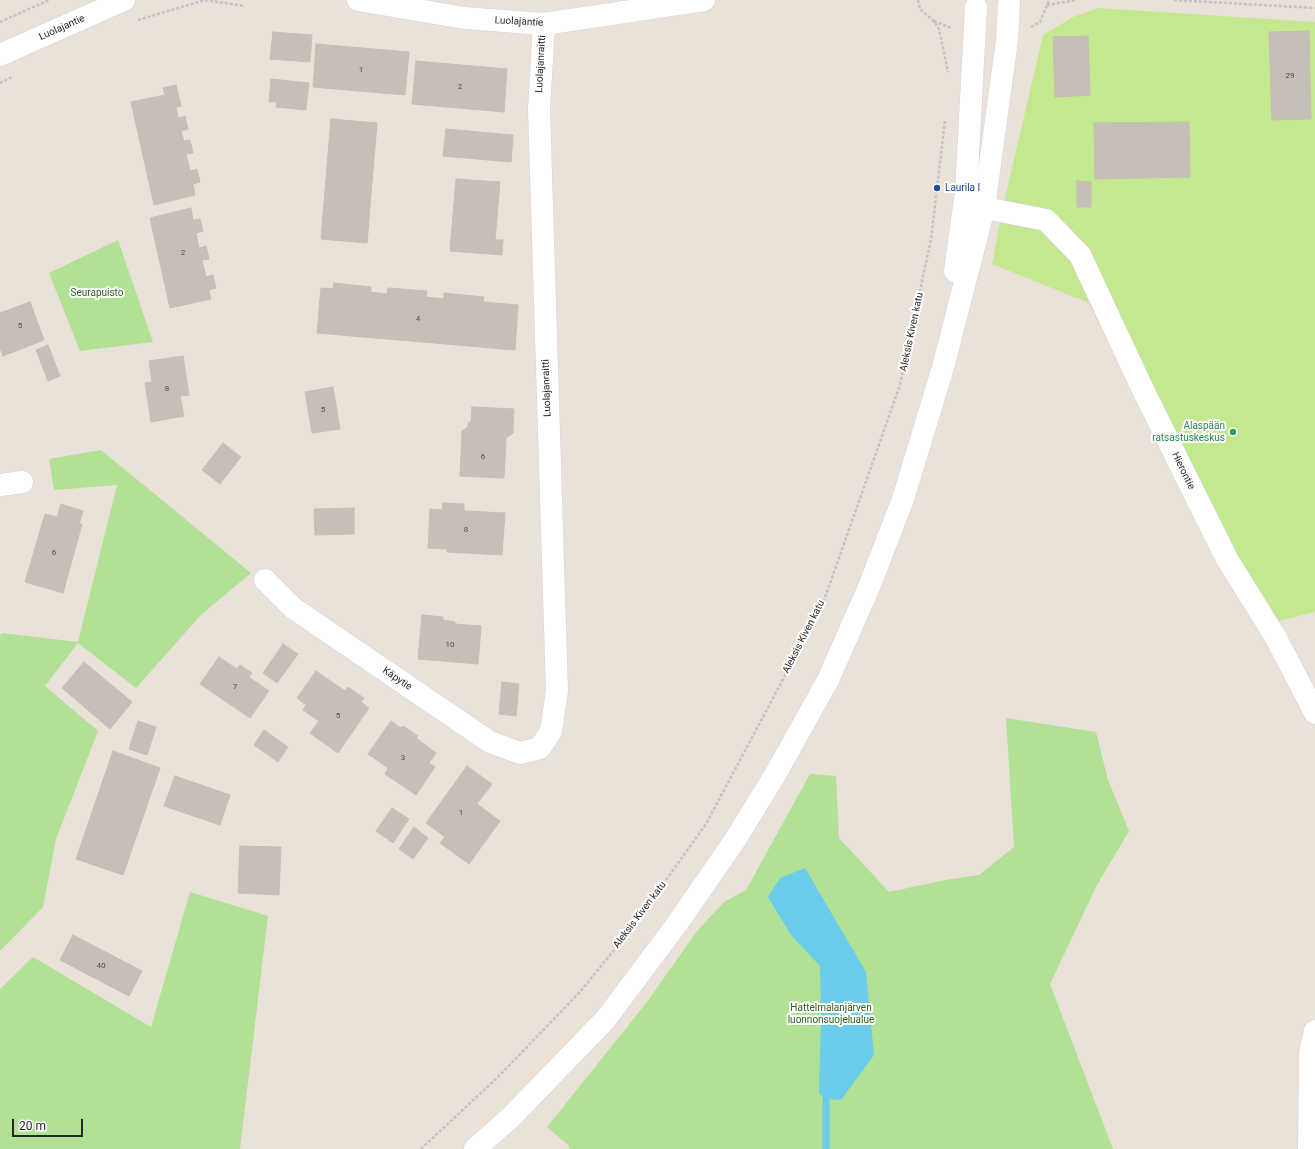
<!DOCTYPE html>
<meta charset="utf-8">
<style>
body{margin:0}
#map{position:relative;width:1315px;height:1149px;overflow:hidden;background:#eae2d8;font-family:Roboto,sans-serif}
canvas{display:block}
.scale{position:absolute;left:12px;top:1119px;width:71px;height:18px;box-sizing:border-box;border:2px solid #272727;border-top:0;padding-left:5px;font-size:12px;line-height:14px;white-space:nowrap;color:#272727;-webkit-text-stroke:3px #fff;paint-order:stroke}
</style>
<div id="map">
<canvas width="1315" height="1149"></canvas>
<div class="scale">20 m</div>
</div>
<script>
const context = document.querySelector('canvas').getContext('2d');
context.lineJoin = 'round';
function fill(path, color) { context.fillStyle = color; context.fill(path, 'evenodd'); }
const shape = rows => new Path2D(rows.map(r => 'M' + r).join(''));
function trace(path, color, width, dash) { context.strokeStyle = color; context.lineWidth = width; context.lineCap = dash ? 'butt' : 'round'; context.setLineDash(dash || []); context.stroke(path); }
function label(font, color, halo, rows, align = 'center') {
  context.font = font + ' Roboto,sans-serif'; context.lineWidth = 4; context.setLineDash([]); context.textBaseline = 'middle'; context.strokeStyle = halo; context.fillStyle = color; for (const [text, x, y, turn = 0] of rows) {
    context.save(); context.translate(x, y); context.rotate((+turn || 0) * Math.PI / 180); context.textAlign = isNaN(turn) ? turn : align; if (halo) context.strokeText(text, 0, 0); context.fillText(text, 0, 0); context.restore();
  }
}
fill(shape([
 [118,240,153,342,80,351,49,273],
 [101,450,251,573,201,615,136,688,78,643,45,686,98,731,56,839,43,907,0,951,0,636,2,633,78,642,117,485,54,490,49,459],
 [1006,718,1096,732,1108,780,1129,831,1097,885,1050,984,1113,1149,569,1149,569,1146,547,1127,647,1002,697,931,724,902,746,890,810,774,836,776,839,838,889,892,945,880,979,875,1014,847],
 [190,892,268,916,240,1149,0,1149,0,989,33,957,151,1027]
]), '#b0e194');
fill(shape([
 [1098,8,1315,22,1315,612,1277,621,1257,629,1215,560,1089,303,992,264,1002,211,1043,35,1073,17]
]), '#c4e890');
fill(shape([
 [805,868,866,972,874,1055,841,1100,826,1099,819,1093,821,1017,820,966,791,935,768,897,780,878]
]), '#6bccec');
trace(shape([
 [826,1149,826,1099]
]), '#6bccec', 7);
const building = shape([
 [1309,31,1311,119,1272,120,1269,32,1309,31],
 [273,32,312,35,310,62,270,59,273,32],
 [1088,36,1090,95,1055,97,1053,37,1088,36],
 [316,44,409,52,405,95,313,87,316,44],
 [416,61,507,69,504,112,412,104,416,61],
 [271,79,309,83,306,110,276,107,277,102,269,102,271,79],
 [176,85,181,106,176,107,178,118,185,116,188,129,181,131,184,141,190,140,193,153,186,154,190,171,197,169,200,182,193,184,195,195,154,205,131,102,165,95,163,88,176,85],
 [331,119,377,123,367,243,321,239,331,119],
 [1189,122,1190,177,1095,179,1094,123,1189,122],
 [446,129,513,135,511,162,443,156,446,129],
 [456,179,500,182,495,240,503,240,502,255,450,251,456,179],
 [1077,181,1091,182,1091,207,1077,207,1077,181],
 [191,208,193,220,200,219,203,231,196,233,199,248,206,246,209,259,202,260,206,277,213,275,216,288,209,290,211,299,170,308,150,218,191,208],
 [334,283,371,287,371,292,387,294,388,288,427,291,426,297,444,299,444,293,484,297,483,302,518,305,515,350,317,333,321,288,333,289,334,283],
 [30,302,44,340,3,356,0,348,0,313,30,302],
 [48,345,60,376,48,381,36,350,48,345],
 [183,356,189,395,180,396,184,416,151,422,145,383,152,382,149,361,183,356],
 [333,387,340,429,312,433,305,392,333,387],
 [472,407,514,409,513,433,506,438,504,478,460,476,462,431,468,427,468,423,471,421,472,407],
 [223,443,241,457,220,484,202,470,223,443],
 [443,503,464,504,464,511,505,513,502,555,447,552,447,549,428,548,430,509,442,510,443,503],
 [61,504,83,511,79,524,82,524,63,593,25,582,45,514,57,517,61,504],
 [354,508,354,534,315,535,314,509,354,508],
 [422,615,443,617,443,620,455,622,455,624,481,626,478,664,418,659,422,615],
 [283,644,298,654,277,683,263,673,283,644],
 [219,657,237,669,240,665,252,673,249,677,269,691,250,718,200,684,219,657],
 [84,662,132,702,110,729,62,688,84,662],
 [316,671,345,691,348,687,364,698,361,702,369,708,338,753,310,733,319,721,303,710,306,705,297,698,316,671],
 [502,682,519,684,516,716,499,714,502,682],
 [138,721,156,727,147,755,129,749,138,721],
 [391,721,401,728,403,726,418,736,416,738,436,753,429,763,435,767,416,795,385,774,388,768,368,754,391,721],
 [264,730,288,747,278,762,254,745,264,730],
 [113,751,160,768,123,875,76,859,113,751],
 [467,766,492,784,477,804,500,821,469,864,440,843,445,837,426,823,467,766],
 [175,776,230,795,220,825,164,806,175,776],
 [392,808,409,819,393,843,376,831,392,808],
 [414,827,428,838,413,859,399,849,414,827],
 [240,846,281,847,279,895,238,893,240,846],
 [73,935,142,971,129,996,60,960,73,935]
]);
fill(building, '#c5bfb8');
trace(building, '#c5beb2', 1);
const minor = shape([
 [965,204,1046,220,1080,255,1144,392,1227,559,1276,638,1315,713],
 [0,485,22,482],
 [265,580,293,608,490,742,520,753,540,748,551,731,557,691,539,109,544,24],
 [1309,1149,1310,1053,1315,1031]
]);
const secondary = shape([
 [358,0,464,18,544,24,704,0],
 [0,55,124,0],
 [955,271,966,192,976,7],
 [475,1149,510,1118,605,1020,677,924,735,840,775,775,828,680,869,587,903,499,944,364,984,208,1007,40,1009,4]
]);
trace(minor, '#ced2e0', 23);
trace(secondary, '#ced2e0', 23);
trace(shape([
 [918,0,920,9,933,20,939,29,948,72],
 [1174,0,1315,8],
 [1047,5,1077,0],
 [138,20,205,0,245,6],
 [934,21,951,28],
 [0,22,49,0],
 [1031,27,1040,22,1049,0],
 [0,83,12,77],
 [421,1149,498,1077,579,993,629,932,706,824,822,606,900,385,931,239,945,120]
]), '#c3c3c3', 2.5, [3, 2]);
trace(minor, '#fff', 22);
trace(secondary, '#fff', 22);
for (const [x, y, r, color] of [
 [937,188,4,"#1a4fb4"],
 [1233,432,4,"#2e9e5b"]
]) { const dot = new Path2D(); dot.arc(x, y, r, 0, 2 * Math.PI); context.fillStyle = color; context.fill(dot); trace(dot, '#fff', 1.5); }
label('8px', '#4e4d4b', null, [
 ["1",361,70],
 ["29",1290,76],
 ["2",460,87],
 ["2",183,253],
 ["4",418,319],
 ["5",20,326],
 ["8",167,389],
 ["5",323,410],
 ["6",483,457],
 ["8",466,530],
 ["6",54,553],
 ["10",450,645],
 ["7",235,687],
 ["5",338,716],
 ["3",403,758],
 ["1",461,813],
 ["40",101,966]
]);
label('10px', '#272727', '#fff', [
 ["Luolajantie",519,22,3],
 ["Luolajantie",62,28,-24],
 ["Luolajanraitti",541,64,-87],
 ["Aleksis Kiven katu",912,332,-78],
 ["Luolajanraitti",547,388,-92],
 ["Hierontie",1183,471,64],
 ["Aleksis Kiven katu",804,637,-63],
 ["Käpytie",397,679,34],
 ["Aleksis Kiven katu",640,915,-53]
]);
label('10px', '#164399', '#fff', [
 ["Laurila I",945,188]
], 'left');
label('10px', '#2a621a', '#fff', [
 ["Seurapuisto",97,293],
 ["Hattelmalanjärven",831,1008],
 ["luonnonsuojelualue",831,1020]
]);
label('10px', '#27864d', '#fff', [
 ["Alaspään",1225,426],
 ["ratsastuskeskus",1225,438]
], 'right');
</script>
